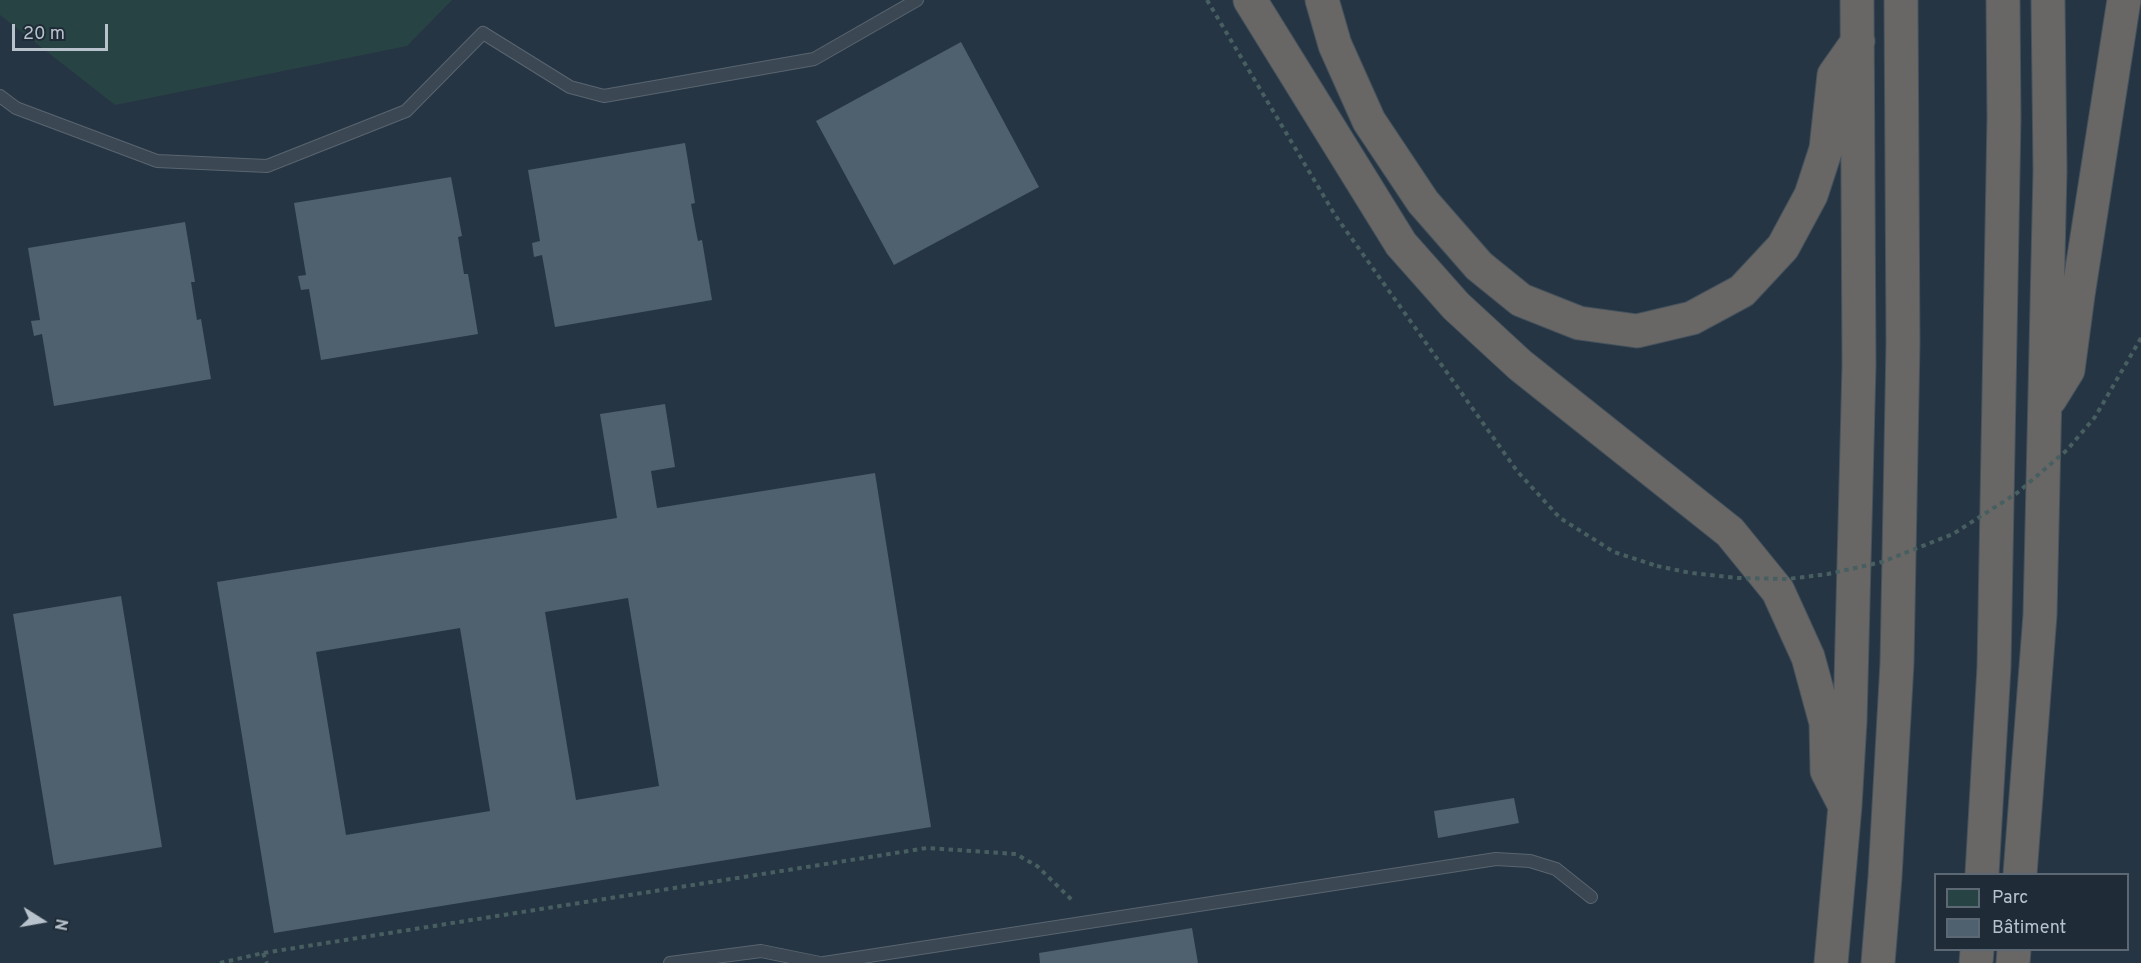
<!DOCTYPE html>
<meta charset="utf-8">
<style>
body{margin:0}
#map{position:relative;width:2141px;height:963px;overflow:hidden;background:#263543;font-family:Overpass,sans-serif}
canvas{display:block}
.legend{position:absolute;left:1934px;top:873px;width:195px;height:78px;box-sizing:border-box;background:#1f2c38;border:2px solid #5c6873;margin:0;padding:8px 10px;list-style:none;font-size:18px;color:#b8c2cc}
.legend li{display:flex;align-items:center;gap:12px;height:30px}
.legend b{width:30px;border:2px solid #5c6873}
.north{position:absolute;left:12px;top:891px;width:60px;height:60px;-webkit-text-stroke:4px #1f2c38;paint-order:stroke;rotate:101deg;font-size:16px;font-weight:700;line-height:24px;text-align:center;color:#b8c2cc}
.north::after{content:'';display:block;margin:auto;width:21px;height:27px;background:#b8c2cc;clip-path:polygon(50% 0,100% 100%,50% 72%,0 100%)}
.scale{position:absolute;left:12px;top:24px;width:96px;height:27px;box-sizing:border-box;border:3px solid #b8c2cc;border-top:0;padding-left:8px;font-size:18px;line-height:21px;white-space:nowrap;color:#b8c2cc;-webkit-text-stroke:4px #1f2c38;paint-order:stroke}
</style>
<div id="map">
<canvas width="2141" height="963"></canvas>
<ul class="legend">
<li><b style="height:16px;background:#284344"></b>Parc</li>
<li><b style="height:16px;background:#4f606e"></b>Bâtiment</li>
</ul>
<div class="north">N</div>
<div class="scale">20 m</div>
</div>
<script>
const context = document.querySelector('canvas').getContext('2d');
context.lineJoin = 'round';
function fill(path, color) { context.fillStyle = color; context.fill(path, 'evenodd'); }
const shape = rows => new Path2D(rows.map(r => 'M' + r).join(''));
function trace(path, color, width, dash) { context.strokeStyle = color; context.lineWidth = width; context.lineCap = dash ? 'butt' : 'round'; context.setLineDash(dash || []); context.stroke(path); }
fill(shape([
 [0,0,452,0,407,46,115,105,0,15]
]), '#284344');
fill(shape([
 [961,42,1039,187,894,265,816,121],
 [685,143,695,203,691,204,696,231,698,241,702,240,712,300,555,327,542,255,534,257,532,243,540,241,528,170],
 [451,177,462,236,458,237,464,274,468,274,478,334,321,360,309,289,301,290,298,276,306,275,294,203],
 [185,222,195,282,191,282,197,320,201,319,211,379,54,406,42,334,34,336,31,321,40,320,28,248],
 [665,404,675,467,651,471,657,508,875,473,931,827,274,933,217,582,617,518,600,414],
 [628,598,659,786,576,800,545,612],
 [460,628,490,811,346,835,316,652],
 [121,596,162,847,54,865,13,614],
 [1514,798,1519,823,1438,838,1434,811],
 [1192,928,1198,963,1040,963,1039,953]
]), '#4f606e');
const service = shape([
 [0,96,16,108,157,161,267,166,406,111,483,33,570,87,604,96,814,59,917,0],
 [670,963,761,951,820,963],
 [824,963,1496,859,1530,861,1556,869,1591,897]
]);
const trunk = shape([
 [1250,0,1401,244,1456,306,1520,365,1730,532,1778,591,1808,657,1826,723,1827,771,1845,806],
 [1322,0,1335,45,1369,121,1423,202,1479,266,1521,300,1579,323,1637,331,1692,318,1742,291,1783,247,1811,195,1826,149,1834,75,1858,41],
 [2050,399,2068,370,2078,295,2124,0],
 [1982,874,1994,667,2004,118,2003,0],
 [2020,874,2040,615,2050,171,2048,0],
 [1831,963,1845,806,1850,721,1859,365,1857,0],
 [1878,963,1885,877,1897,663,1903,343,1901,0],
 [1976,963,1977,950],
 [2013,963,2014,950]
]);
trace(service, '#596570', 14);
trace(trunk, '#45525d', 35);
trace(shape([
 [1207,0,1335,215,1517,471,1560,518,1614,552,1657,566],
 [263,953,267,963],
 [220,963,263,953,927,848,1016,854,1037,866,1074,902]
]), '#475f60', 4, [4.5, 4.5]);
trace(service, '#3b4752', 12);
trace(trunk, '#686765', 33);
trace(shape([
 [1657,566,1691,573,1738,578,1788,579,1828,574,1882,562,1953,534,2017,493,2067,450,2095,417,2141,338]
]), '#475f60', 4, [4.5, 4.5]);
</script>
